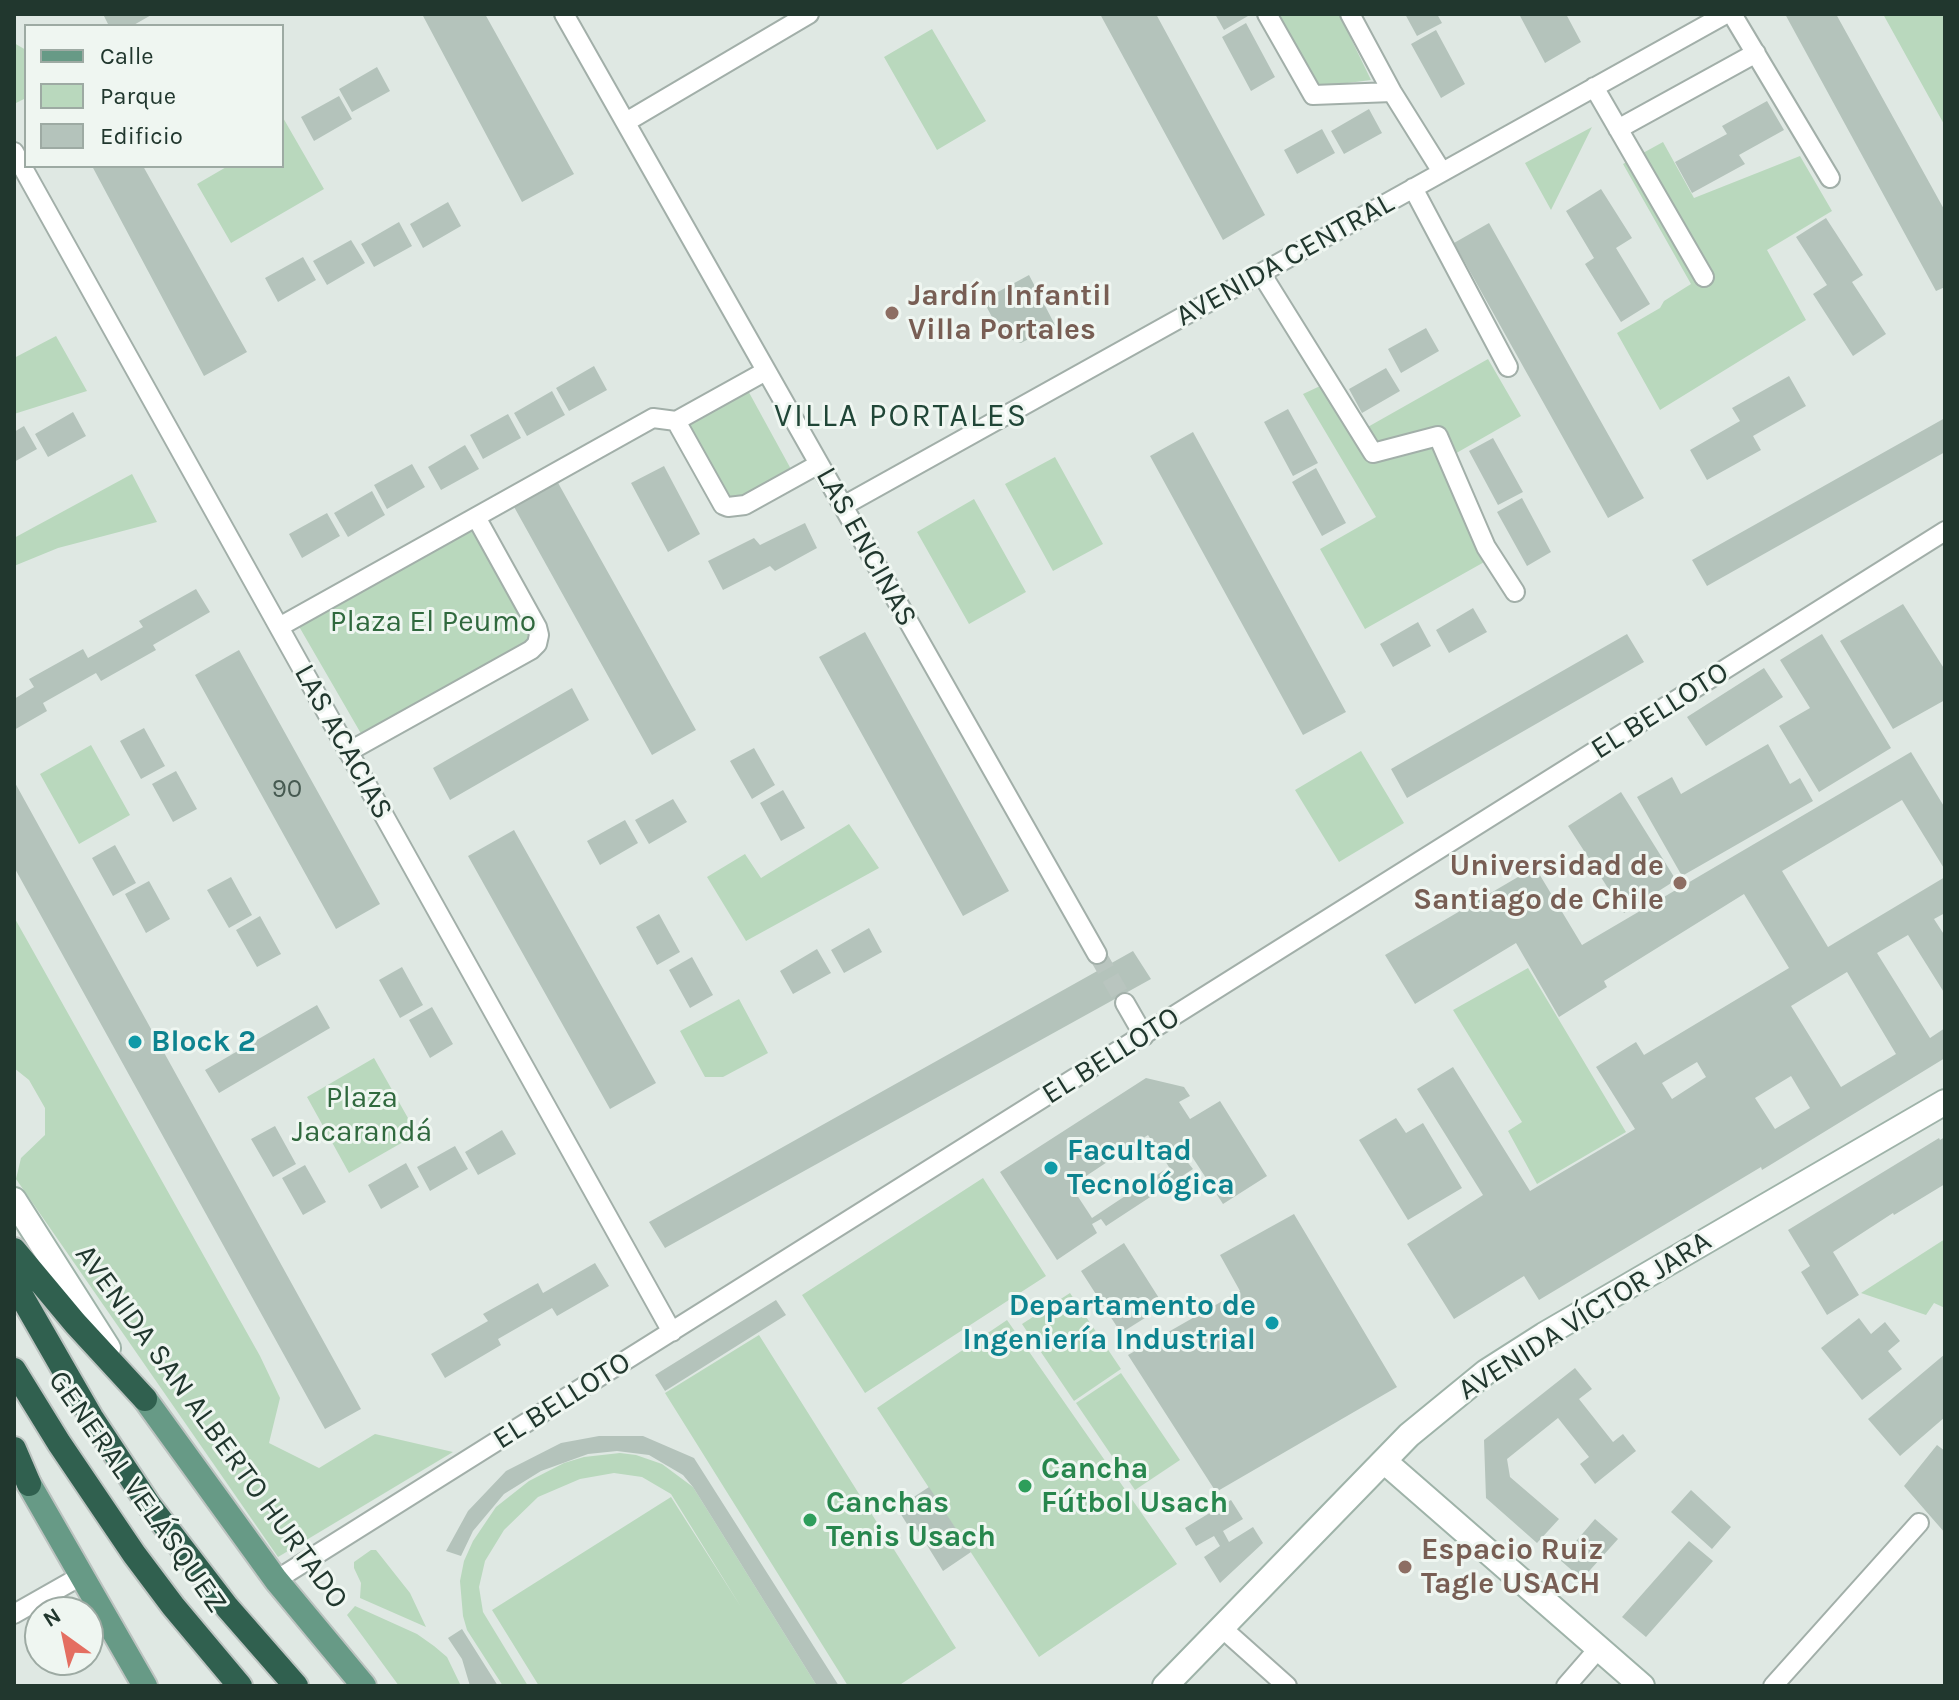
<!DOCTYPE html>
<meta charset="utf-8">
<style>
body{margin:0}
#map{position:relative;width:1959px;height:1700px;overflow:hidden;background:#dfe8e3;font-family:Karla,sans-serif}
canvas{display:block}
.frame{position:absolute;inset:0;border:16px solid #21372e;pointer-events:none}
.legend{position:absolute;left:24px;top:24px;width:260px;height:144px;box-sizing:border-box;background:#eff6f1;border:2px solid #9daaa3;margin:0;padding:10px 14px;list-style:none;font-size:24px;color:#21372e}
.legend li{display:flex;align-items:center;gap:16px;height:40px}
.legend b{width:40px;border:2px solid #9daaa3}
.north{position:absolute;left:24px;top:1596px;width:80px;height:80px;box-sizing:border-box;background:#eff6f1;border:2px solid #9daaa3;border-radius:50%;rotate:327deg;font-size:22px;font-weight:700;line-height:32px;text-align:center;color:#21372e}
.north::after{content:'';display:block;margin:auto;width:28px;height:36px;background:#e46e61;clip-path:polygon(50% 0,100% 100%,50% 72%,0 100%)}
</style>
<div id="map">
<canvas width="1959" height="1700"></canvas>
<div class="frame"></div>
<ul class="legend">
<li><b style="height:10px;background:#679a86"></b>Calle</li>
<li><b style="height:22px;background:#b9d8bd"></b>Parque</li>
<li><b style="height:22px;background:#b4c3bb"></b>Edificio</li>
</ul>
<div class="north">N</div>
</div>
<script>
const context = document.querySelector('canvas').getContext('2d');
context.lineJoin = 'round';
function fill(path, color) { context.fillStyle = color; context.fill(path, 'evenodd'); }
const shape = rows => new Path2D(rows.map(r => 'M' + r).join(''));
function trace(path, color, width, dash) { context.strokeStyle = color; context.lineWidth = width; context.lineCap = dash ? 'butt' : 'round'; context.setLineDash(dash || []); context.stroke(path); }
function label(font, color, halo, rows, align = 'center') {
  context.font = font + ' Karla,sans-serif'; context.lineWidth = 6; context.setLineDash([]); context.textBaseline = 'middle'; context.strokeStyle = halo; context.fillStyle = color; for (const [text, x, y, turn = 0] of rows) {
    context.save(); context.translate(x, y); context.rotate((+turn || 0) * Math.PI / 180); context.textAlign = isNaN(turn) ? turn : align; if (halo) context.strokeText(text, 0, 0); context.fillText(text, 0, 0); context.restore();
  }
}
fill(shape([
 [1273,14,1339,14,1371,80,1317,87],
 [1883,14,1945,14,1945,126],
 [932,29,986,121,937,150,884,57],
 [14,43,26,50,26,98,14,104],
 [282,116,324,189,231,243,197,184,228,166,282,166],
 [1592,127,1551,210,1525,163],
 [1663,142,1694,198,1800,156,1832,211,1767,250,1806,320,1660,410,1617,333,1660,308,1664,301,1691,284,1623,164],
 [56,336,87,391,14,414,14,358],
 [1488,359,1521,416,1439,463,1486,561,1365,629,1320,549,1376,517,1303,394,1333,380,1366,428],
 [746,387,792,471,741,500,726,502,684,424],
 [1055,457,1103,544,1053,571,1005,484],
 [132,474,157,522,58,548,14,566,14,538],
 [974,499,1026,592,969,624,917,532],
 [467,529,478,533,532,628,529,644,363,737,297,623],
 [91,745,130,815,79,844,40,774],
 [1361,751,1404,823,1339,862,1295,790],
 [849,824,879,868,746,941,707,877,745,854,761,878],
 [14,917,260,1356,280,1398,269,1443,319,1468,375,1434,453,1452,278,1557,16,1179,21,1158,45,1135,45,1108,29,1080,14,1068],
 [1528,968,1626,1132,1537,1184,1508,1131,1522,1122,1453,1010],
 [739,999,768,1053,723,1077,705,1077,680,1031],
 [374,1058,417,1134,349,1173,307,1097],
 [983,1178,1046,1276,865,1393,802,1295],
 [1945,1239,1945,1308,1934,1303,1926,1315,1861,1293],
 [1070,1293,1121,1369,1074,1401,1022,1324],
 [1007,1320,1177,1564,1039,1657,877,1408],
 [759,1335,956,1648,898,1686,848,1686,665,1393],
 [1121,1373,1180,1460,1135,1490,1076,1403],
 [620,1453,636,1455,662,1464,693,1487,817,1686,539,1686,492,1610,671,1497,741,1607,671,1494,642,1477,614,1473,580,1479,538,1497,504,1530,485,1561,479,1587,483,1612,528,1686,503,1686,467,1630,463,1616,460,1581,464,1561,473,1541,496,1507,529,1481,564,1463,584,1457],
 [371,1550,376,1550,410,1593,426,1627,360,1598,361,1583,354,1568,354,1562],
 [355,1606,417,1634,434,1646,447,1657,461,1686,399,1686,347,1615]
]), '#b9d8bd');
fill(shape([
 [103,14,153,14,132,26,109,26],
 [422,14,485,14,574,174,522,202],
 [1100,14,1156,14,1265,215,1223,240],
 [1215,14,1247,14,1248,16,1224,30],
 [1405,14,1437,14,1442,23,1417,36],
 [1519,14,1566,14,1581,42,1545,63],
 [1785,14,1836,14,1945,211,1945,287,1936,291],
 [1246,23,1275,77,1251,91,1222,37],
 [1436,30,1465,84,1441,98,1411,44],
 [377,67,390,91,352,112,339,89],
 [339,96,352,119,314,141,301,117],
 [1767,101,1784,130,1739,155,1745,164,1692,193,1675,162,1727,134,1722,126],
 [1369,109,1382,133,1344,154,1331,131],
 [1322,129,1335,153,1297,174,1284,150],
 [92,166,143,166,247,352,204,376],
 [1601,189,1632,238,1616,248,1650,304,1621,322,1585,264,1594,258,1566,211],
 [448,202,461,226,423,248,410,224],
 [1826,218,1863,275,1852,282,1886,334,1853,356,1813,294,1827,285,1796,237],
 [399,222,412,246,374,267,361,244],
 [1489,223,1644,498,1608,518,1454,243],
 [351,240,365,263,327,285,313,261],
 [303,257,316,280,278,302,265,278],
 [1029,275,1055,325,1021,343,1002,336,983,300],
 [1426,328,1439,351,1401,373,1388,349],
 [594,366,607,390,569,411,556,388],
 [1386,368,1400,391,1362,413,1349,389],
 [1789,376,1806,406,1753,436,1761,450,1707,480,1690,450,1740,421,1732,408],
 [552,391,565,415,527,436,514,413],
 [1288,409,1318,463,1293,476,1264,422],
 [73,412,86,436,48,457,35,434],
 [508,414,521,438,483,459,470,435],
 [1945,418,1945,452,1707,586,1692,560],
 [24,426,37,449,14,462,14,432],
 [1193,432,1346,712,1303,735,1150,456],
 [1493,438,1523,492,1498,505,1469,451],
 [465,445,479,469,441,490,428,467],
 [412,464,425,487,387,509,374,485],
 [664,466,700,534,668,552,631,483],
 [1316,468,1346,523,1322,536,1292,482],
 [557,481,696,730,652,755,513,505],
 [372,491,385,515,348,537,334,513],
 [1522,498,1551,552,1527,566,1497,512],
 [327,513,340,536,302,558,289,534],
 [805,523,817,548,775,571,770,566,723,590,708,561,754,538,760,545],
 [196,589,210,612,153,645,156,650,101,681,96,673,43,703,47,711,14,730,14,699,34,687,29,679,83,649,88,658,143,627,139,621],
 [1903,604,1945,670,1945,700,1893,729,1840,641],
 [1473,608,1487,632,1449,653,1436,630],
 [1418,622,1431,646,1393,667,1380,644],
 [865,632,1009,891,963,916,819,657],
 [1627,634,1644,662,1407,798,1391,769],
 [1822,634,1891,748,1819,792,1779,726,1810,708,1780,660],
 [239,650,380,904,336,929,195,675],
 [1764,668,1783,697,1706,746,1687,717],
 [572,688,589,720,450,800,433,768],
 [144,728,165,766,141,779,120,741],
 [1768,744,1790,784,1800,778,1813,801,1682,876,1637,797,1672,777,1681,794],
 [754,748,775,785,752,799,730,761],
 [1911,752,1945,808,1945,870,1902,800,1782,871,1828,947,1945,877,1945,913,1934,919,1945,936,1945,994,1908,935,1877,953,1930,1038,1945,1028,1945,1058,1762,1170,1761,1167,1539,1300,1524,1276,1454,1319,1407,1244,1483,1195,1417,1089,1453,1067,1530,1191,1635,1129,1596,1067,1636,1042,1644,1055,1789,968,1744,894,1604,981,1607,987,1559,1017,1516,943,1415,1004,1385,955,1535,867,1582,945],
 [1847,972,1896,1054,1841,1087,1791,1006],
 [1697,1062,1706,1077,1672,1099,1662,1083],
 [1791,1076,1810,1108,1775,1129,1755,1098],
 [176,771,197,809,173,822,152,784],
 [14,781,361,1409,325,1429,14,867],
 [783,790,805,828,781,841,760,803],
 [1621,792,1676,880,1624,913,1568,826],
 [673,799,687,822,649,844,635,820],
 [625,820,638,843,600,865,587,841],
 [514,830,656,1083,610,1109,468,856],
 [115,845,136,883,113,896,92,858],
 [231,877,252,915,229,928,207,890],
 [149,881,170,919,146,933,125,894],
 [659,914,680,952,657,965,636,927],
 [260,916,281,954,257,967,236,930],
 [869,928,882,952,844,973,831,950],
 [817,949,831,973,793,994,780,971],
 [1133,951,1151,979,665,1248,649,1222],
 [692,957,713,995,690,1008,669,970],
 [402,967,423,1005,400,1018,379,980],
 [317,1005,330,1028,219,1093,205,1070],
 [432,1007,453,1044,430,1058,409,1020],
 [1146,1078,1184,1087,1190,1096,1179,1102,1190,1119,1220,1101,1267,1176,1223,1204,1191,1155,1185,1159,1193,1169,1106,1226,1101,1219,1092,1224,1097,1233,1057,1260,1000,1172],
 [1148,1135,1169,1167,1092,1218,1071,1186],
 [1396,1118,1406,1133,1423,1123,1462,1188,1408,1220,1359,1140],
 [275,1126,296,1164,273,1177,251,1139],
 [502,1130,516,1154,478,1175,465,1152],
 [1945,1137,1945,1184,1894,1215,1893,1213,1833,1252,1859,1295,1827,1315,1801,1272,1810,1266,1788,1230,1939,1138,1940,1140],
 [455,1146,468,1169,430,1191,417,1167],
 [406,1163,419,1187,381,1209,368,1185],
 [305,1165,326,1202,303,1215,282,1178],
 [1294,1214,1397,1387,1216,1492,1128,1355,1240,1291,1220,1255],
 [1124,1243,1164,1306,1121,1333,1081,1271],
 [595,1263,609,1286,557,1316,552,1308,498,1339,501,1345,445,1378,431,1354,488,1321,483,1314,538,1283,543,1293],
 [776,1300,786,1315,665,1391,655,1375],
 [1859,1318,1871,1334,1885,1322,1900,1341,1888,1351,1902,1369,1862,1400,1821,1348],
 [1945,1354,1945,1417,1900,1456,1868,1419],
 [1575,1368,1592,1389,1579,1399,1613,1442,1623,1434,1636,1451,1595,1484,1580,1464,1589,1457,1558,1418,1507,1459,1510,1477,1559,1519,1537,1543,1486,1498,1484,1440],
 [599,1436,643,1436,694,1458,839,1686,817,1686,693,1487,683,1475,649,1455,617,1451,588,1454,541,1471,504,1494,473,1531,461,1556,446,1551,468,1511,506,1471,561,1443],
 [1937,1445,1945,1451,1945,1533,1904,1486],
 [929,1487,971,1552,943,1571,917,1529,912,1532,897,1508],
 [1691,1490,1731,1527,1712,1549,1671,1512],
 [1231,1500,1243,1519,1223,1531,1229,1542,1253,1527,1263,1543,1220,1583,1204,1557,1220,1546,1214,1536,1196,1546,1185,1528],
 [1595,1519,1618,1539,1582,1579,1560,1560],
 [1689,1541,1713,1561,1646,1637,1622,1617],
 [462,1629,498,1686,470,1686,462,1659,448,1638]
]), '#b4c3bb');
trace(shape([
 [1097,954,1125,1003]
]), '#b9c5bf', 18, [18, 9]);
const street = shape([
 [564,14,1097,954],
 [1267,14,1313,95,1392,92],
 [1350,14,1392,92,1442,172],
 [1732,14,1830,178],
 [1594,87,1704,277],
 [626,122,809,14],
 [1618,129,1756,53],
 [14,152,672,1332],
 [1413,188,1508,367],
 [1261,273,1373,453,1438,436,1486,547,1515,592],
 [676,421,723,505,728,507,745,505,819,464],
 [843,506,1726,14],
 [279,627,653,418,676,421,766,371],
 [348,752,531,650,537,644,539,635,537,627,476,517],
 [1125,1003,1144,1036],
 [276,1580,1945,531],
 [14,1614,81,1576],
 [1222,1628,1287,1686],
 [1566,1686,1599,1648],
 [1773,1686,1919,1523]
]);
const secondary = shape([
 [14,1200,108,1348],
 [1384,1461,1642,1686],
 [1165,1686,1409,1435,1486,1372,1544,1335,1945,1102]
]);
const primary = shape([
 [145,1399,276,1580,364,1686],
 [29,1484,145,1686]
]);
const highway = shape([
 [14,1250,75,1323,145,1399],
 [14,1283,91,1417,149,1505,227,1607,296,1686],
 [14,1370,59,1443,134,1554,173,1606,240,1686],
 [14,1449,29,1484]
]);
trace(street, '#a2afa9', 22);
trace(secondary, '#9fb3a9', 28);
trace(primary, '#bcc3c0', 28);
trace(highway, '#bcc3c0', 28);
trace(street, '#fff', 18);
trace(secondary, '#fff', 24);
trace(primary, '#679a86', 24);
trace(highway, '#30604f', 24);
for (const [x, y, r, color] of [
 [892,313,8,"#8d6e63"],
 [1680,883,8,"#8d6e63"],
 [135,1042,8,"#0f9aa8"],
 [1051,1168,8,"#0f9aa8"],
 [1272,1323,8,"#0f9aa8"],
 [1025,1486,8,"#2e9e5b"],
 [810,1520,8,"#2e9e5b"],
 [1405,1567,8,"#8d6e63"]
]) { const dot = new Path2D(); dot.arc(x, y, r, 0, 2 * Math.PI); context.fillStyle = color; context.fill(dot); trace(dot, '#eff6f1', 3); }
label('26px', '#465a51', null, [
 ["90",287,790]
]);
label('30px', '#21372e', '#eff6f1', [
 ["AVENIDA CENTRAL",1285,260,-29],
 ["LAS ENCINAS",866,547,61],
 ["EL BELLOTO",1660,711,-32],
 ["LAS ACACIAS",343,742,61],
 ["EL BELLOTO",1111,1056,-32],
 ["AVENIDA VÍCTOR JARA",1585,1316,-32],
 ["EL BELLOTO",562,1401,-32],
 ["AVENIDA SAN ALBERTO HURTADO",211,1427,54],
 ["GENERAL VELÁSQUEZ",137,1492,55]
]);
label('bold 30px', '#785e54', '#eff6f1', [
 ["Jardín Infantil",908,296],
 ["Villa Portales",908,330],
 ["Universidad de",1664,866,"right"],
 ["Santiago de Chile",1664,900,"right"],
 ["Espacio Ruiz",1421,1550],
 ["Tagle USACH",1421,1584]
], 'left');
label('30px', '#30693e', '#eff6f1', [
 ["Plaza El Peumo",433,622],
 ["Plaza",362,1098],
 ["Jacarandá",362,1132]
]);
label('bold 30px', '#0d838f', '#eff6f1', [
 ["Block 2",151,1042],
 ["Facultad",1067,1151],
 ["Tecnológica",1067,1185],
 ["Departamento de",1256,1306,"right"],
 ["Ingeniería Industrial",1256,1340,"right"]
], 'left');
label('bold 30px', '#27864d', '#eff6f1', [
 ["Cancha",1041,1469],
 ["Fútbol Usach",1041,1503],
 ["Canchas",826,1503],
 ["Tenis Usach",826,1537]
], 'left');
context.letterSpacing = '2px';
label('32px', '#204637', '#eff6f1', [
 ["VILLA PORTALES",901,417]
]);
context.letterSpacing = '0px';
</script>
